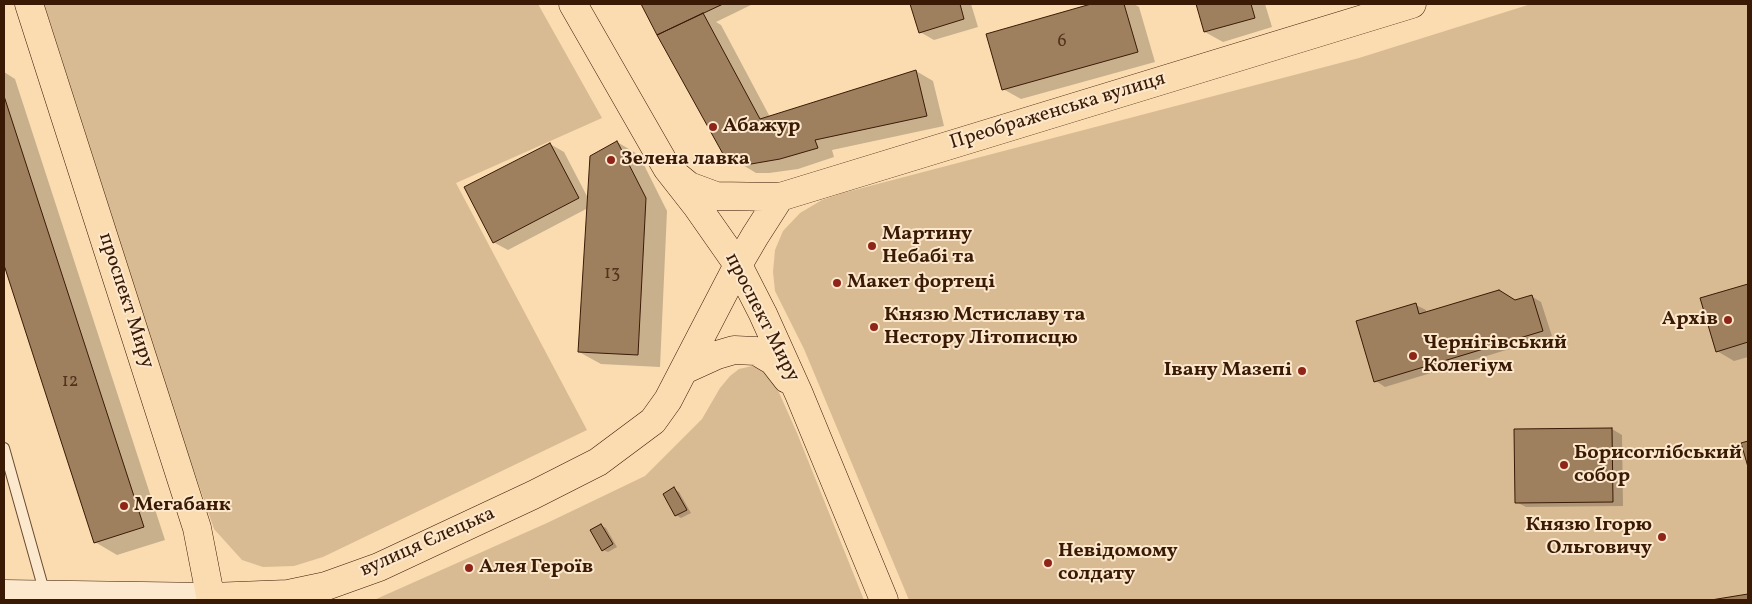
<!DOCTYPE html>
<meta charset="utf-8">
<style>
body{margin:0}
#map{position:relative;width:1752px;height:604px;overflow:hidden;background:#fadcb0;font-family:Vollkorn,serif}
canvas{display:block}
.frame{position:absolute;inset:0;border:5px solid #3a1a05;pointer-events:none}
</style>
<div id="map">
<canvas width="1752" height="604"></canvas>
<div class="frame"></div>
</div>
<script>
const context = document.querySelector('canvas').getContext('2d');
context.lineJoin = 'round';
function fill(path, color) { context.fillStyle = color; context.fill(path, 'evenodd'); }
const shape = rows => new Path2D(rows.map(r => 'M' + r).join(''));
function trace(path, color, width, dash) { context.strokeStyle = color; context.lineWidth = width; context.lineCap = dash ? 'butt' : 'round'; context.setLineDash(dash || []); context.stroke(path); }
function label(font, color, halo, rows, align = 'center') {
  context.font = font + ' Vollkorn,serif'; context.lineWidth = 4; context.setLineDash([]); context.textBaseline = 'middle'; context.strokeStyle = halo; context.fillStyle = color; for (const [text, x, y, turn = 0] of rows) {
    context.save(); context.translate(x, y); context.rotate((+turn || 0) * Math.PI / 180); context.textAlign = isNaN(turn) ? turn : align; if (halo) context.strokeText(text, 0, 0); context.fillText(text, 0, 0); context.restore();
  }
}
fill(shape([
 [44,4,538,4,602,118,456,183,587,430,323,557,294,566,263,567,242,560,214,529,186,448],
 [1531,4,1748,4,1748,600,909,600,804,349,775,291,773,272,775,250,783,231,800,213,822,200,843,193,1359,58],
 [752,366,765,370,773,379,797,433,864,600,374,600,547,523,645,476,702,419,720,388,730,376,739,369]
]), '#d9bb93');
fill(shape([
 [643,4,753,4,716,22,721,25,770,117,916,71,933,81,944,126,832,150,834,157,798,169,769,173,756,173,738,162,658,35],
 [911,4,971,4,978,27,934,40,920,32],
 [1096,4,1134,4,1139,7,1155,62,1021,99,1003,89,987,35],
 [1197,4,1265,4,1272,27,1223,42,1205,32],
 [4,72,15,79,165,540,117,555,95,542,4,261],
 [617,142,639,155,667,211,660,367,601,364,579,352,588,208,508,250,493,242,550,144,564,152,589,200],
 [1748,285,1748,357,1734,361,1717,351,1702,299],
 [1531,296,1541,302,1552,336,1385,387,1376,381,1416,305,1426,310,1426,313,1515,301],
 [1612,429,1622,435,1623,506,1526,507,1516,502,1515,430],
 [674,489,679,492,691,513,681,518,676,515],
 [601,525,606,528,617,547,608,552,603,550]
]), '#0003');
const building = shape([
 [641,4,723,4,657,35,641,4],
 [910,4,960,4,964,19,919,33,910,4],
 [1091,4,1124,4,1138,52,1002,90,986,34,1091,4],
 [1196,4,1251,4,1255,18,1204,32,1196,4],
 [703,13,760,119,916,70,927,116,815,140,818,148,780,159,751,164,737,164,723,154,657,35,703,13],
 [4,96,144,527,94,543,4,265,4,96],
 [617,141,646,198,638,355,578,352,590,156,617,141],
 [550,143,579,198,493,243,464,187,550,143],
 [1748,284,1748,342,1716,352,1700,298,1748,284],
 [1499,290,1515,300,1532,295,1543,331,1374,382,1356,321,1416,303,1419,314,1499,290],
 [1612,428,1613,502,1515,503,1514,429,1612,428],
 [1748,441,1748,467,1741,443,1748,441],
 [674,487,687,510,675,516,663,494,674,487],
 [601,524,613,544,602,551,590,530,601,524],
 [1748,594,1748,600,1711,600,1748,594]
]);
fill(building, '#9e7f5e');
trace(building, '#3a1a05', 1);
const lane = shape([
 [4,448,45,594]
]);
const secondary = shape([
 [4,594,211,597]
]);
const primary = shape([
 [29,4,197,528,211,600],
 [573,4,667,168,696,205,738,265,763,314,799,394,884,600],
 [678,177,689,186,716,196,780,197],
 [684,370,717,355,734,350,756,351,773,361,787,379],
 [211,597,288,594,326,586,379,567,533,495,598,462,653,421,668,400,738,265,755,236,780,197,1412,4]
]);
trace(lane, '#6a4a30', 12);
trace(secondary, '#3a1a05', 29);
trace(primary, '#3a1a05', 29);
trace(lane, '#fce8cc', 10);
trace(secondary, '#fce8cc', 28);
trace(primary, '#fadcb0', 28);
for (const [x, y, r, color] of [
 [713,127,5,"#8f2418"],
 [611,160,5,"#8f2418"],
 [872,246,5,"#8f2418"],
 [837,283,5,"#8f2418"],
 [1728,320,5,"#8f2418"],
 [874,327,5,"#8f2418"],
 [1413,356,5,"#8f2418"],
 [1302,371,5,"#8f2418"],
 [1564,465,5,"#8f2418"],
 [124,506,5,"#8f2418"],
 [1662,537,5,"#8f2418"],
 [1048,563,5,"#8f2418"],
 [469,568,5,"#8f2418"]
]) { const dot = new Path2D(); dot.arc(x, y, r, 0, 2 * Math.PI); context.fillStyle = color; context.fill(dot); trace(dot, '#fce8cc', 2); }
label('18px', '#53331b', null, [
 ["6",1062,43],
 ["13",612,275],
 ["12",70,383]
]);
label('20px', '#3a1a05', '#fce8cc', [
 ["Преображенська вулиця",1058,112,-17],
 ["проспект Миру",125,301,72],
 ["проспект Миру",761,318,63],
 ["вулиця Єлецька",428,543,-24]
]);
label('bold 20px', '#3a1a05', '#fce8cc', [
 ["Абажур",723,127],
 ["Зелена лавка",621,160],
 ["Мартину",882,235],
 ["Небабі та",882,258],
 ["Макет фортеці",847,283],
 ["Князю Мстиславу та",884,316],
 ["Нестору Літописцю",884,339],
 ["Архів",1718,320,"right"],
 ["Чернігівський",1423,344],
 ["Колегіум",1423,367],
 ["Івану Мазепі",1292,371,"right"],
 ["Борисоглібський",1574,454],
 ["собор",1574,477],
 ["Мегабанк",134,506],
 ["Князю Ігорю",1652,526,"right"],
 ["Ольговичу",1652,549,"right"],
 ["Невідомому",1058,552],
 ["солдату",1058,575],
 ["Алея Героїв",479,568]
], 'left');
</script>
